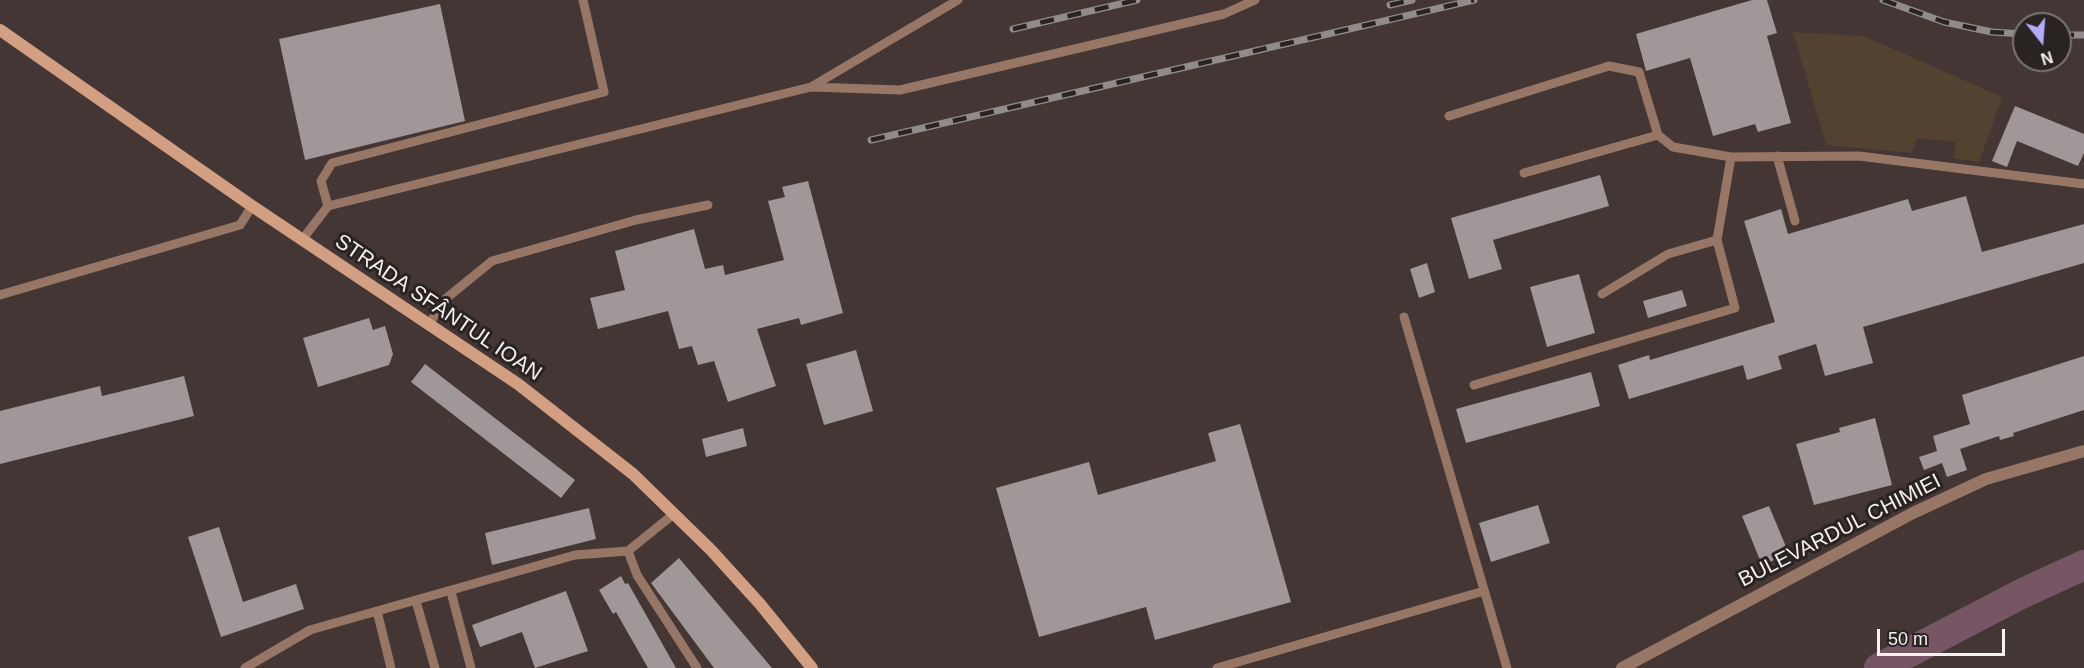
<!DOCTYPE html>
<meta charset="utf-8">
<style>
body{margin:0}
#map{position:relative;width:2084px;height:668px;overflow:hidden;background:#332d2c;font-family:Arial,sans-serif}
canvas{display:block}
.north{position:absolute;left:2012px;top:12px;width:60px;height:60px;box-sizing:border-box;background:#292322;border:2px solid #7b7574;border-radius:50%;rotate:163deg;font-size:16px;font-weight:700;line-height:24px;text-align:center;color:#f5f1f0}
.north::after{content:'';display:block;margin:auto;width:21px;height:27px;background:#b3adf9;clip-path:polygon(50% 0,100% 100%,50% 72%,0 100%)}
.scale{position:absolute;left:1877px;top:629px;width:128px;height:27px;box-sizing:border-box;border:3px solid #f5f1f0;border-top:0;padding-left:8px;font-size:18px;line-height:21px;white-space:nowrap;color:#f5f1f0;-webkit-text-stroke:4px #292322;paint-order:stroke}
</style>
<div id="map">
<canvas width="2084" height="668"></canvas>
<div class="north">N</div>
<div class="scale">50 m</div>
</div>
<script>
const context = document.querySelector('canvas').getContext('2d');
context.lineJoin = 'round';
function fill(path, color) { context.fillStyle = color; context.fill(path, 'evenodd'); }
const shape = rows => new Path2D(rows.map(r => 'M' + r).join(''));
function trace(path, color, width, dash) { context.strokeStyle = color; context.lineWidth = width; context.lineCap = dash ? 'butt' : 'round'; context.setLineDash(dash || []); context.stroke(path); }
function label(font, color, halo, rows, align = 'center') {
  context.font = font + ' Arial,sans-serif'; context.lineWidth = 6; context.setLineDash([]); context.textBaseline = 'middle'; context.strokeStyle = halo; context.fillStyle = color; for (const [text, x, y, turn = 0] of rows) {
    context.save(); context.translate(x, y); context.rotate((+turn || 0) * Math.PI / 180); context.textAlign = isNaN(turn) ? turn : align; if (halo) context.strokeText(text, 0, 0); context.fillText(text, 0, 0); context.restore();
  }
}
fill(shape([
 [0,0,2084,0,2084,668,0,668],
 [2024,24,2060,24,2060,60,2024,60]
]), '#433634');
fill(shape([
 [1793,32,1864,36,2002,97,1979,162,1953,158,1956,142,1917,138,1912,153,1826,145]
]), '#534230');
trace(shape([
 [1879,668,2021,594,2084,565]
]), '#765565', 30);
fill(shape([
 [1752,0,1767,0,1777,33,1767,36,1791,123,1758,132,1755,124,1713,136,1690,58,1646,71,1636,34],
 [440,4,465,121,305,160,279,39],
 [2015,106,2084,134,2084,153,2078,166,2017,141,2007,167,1992,161],
 [1600,175,1609,206,1493,240,1502,269,1469,279,1451,218],
 [808,181,843,313,801,325,799,318,757,329,776,386,728,402,714,361,698,365,692,346,679,349,668,311,598,329,590,298,625,290,615,251,694,229,705,269,723,265,725,275,784,260,768,201,785,197,782,187],
 [1966,196,1982,252,2084,224,2084,263,1863,327,1873,363,1825,376,1816,344,1778,356,1782,369,1747,380,1743,365,1629,399,1618,365,1649,355,1650,360,1775,322,1744,221,1781,209,1788,234,1908,199,1912,211],
 [1427,263,1435,292,1419,298,1410,269],
 [1579,274,1595,333,1547,347,1530,287],
 [1682,290,1687,306,1648,318,1643,301],
 [369,318,373,330,385,326,393,354,389,365,318,387,303,338],
 [856,350,873,411,824,425,806,364],
 [2084,356,2084,410,2013,433,2014,436,2000,440,1999,436,1960,449,1967,470,1947,477,1942,463,1924,470,1919,457,1937,451,1933,436,1970,424,1962,395],
 [425,364,575,480,561,498,411,382],
 [1591,372,1600,406,1466,443,1456,409],
 [184,376,194,416,0,464,0,411,100,386,102,396],
 [1875,418,1892,485,1814,505,1796,444,1840,432,1839,428],
 [1240,424,1291,602,1155,640,1146,607,1039,637,996,488,1089,462,1098,495,1216,461,1208,433],
 [743,428,747,446,706,457,702,439],
 [1538,505,1550,543,1491,562,1479,523],
 [1769,506,1789,554,1762,565,1742,516],
 [589,508,596,539,492,565,485,533],
 [219,527,243,602,296,584,304,609,221,637,188,537],
 [679,558,772,668,714,668,651,583],
 [621,576,625,584,628,583,676,668,648,668,616,612,613,614,599,590],
 [566,591,588,651,535,668,522,632,480,647,472,625]
]), '#9f9798');
trace(shape([
 [811,87,958,0],
 [1449,116,1609,66,1639,72,1658,135,1673,147,1731,157,1859,156,2084,184],
 [1777,156,1795,221],
 [1524,173,1658,135],
 [328,206,811,87,900,90,1224,14,1255,0],
 [302,240,328,206,321,181,332,163,604,92,583,0],
 [1602,294,1668,254,1717,240],
 [0,295,240,225,252,206],
 [1404,317,1507,668],
 [429,325,443,301,492,261,636,220,708,205],
 [1474,385,1735,308,1717,240,1731,157],
 [628,551,637,575,697,668],
 [451,592,471,668],
 [416,601,435,668],
 [377,611,391,668],
 [245,668,310,630,575,555,628,551,675,513],
 [1217,668,1484,591]
]), '#987665', 9);
trace(shape([
 [1622,668,1913,513,1986,479,2084,451]
]), '#987665', 12);
trace(shape([
 [0,30,252,206,518,384,633,474,711,550,760,604,812,668]
]), '#d39f83', 12);
const rail = shape([
 [1883,0,1944,22,1992,32,2024,34],
 [1390,5,1412,0],
 [1013,29,1137,0],
 [2060,35,2084,35],
 [871,140,1474,0]
]);
trace(rail, '#918c8b', 7);
trace(rail, '#292322', 4.5, [14]);
label('21px', '#f5f1f0', '#292322', [
 ["STRADA SFÂNTUL IOAN",438,308,34],
 ["BULEVARDUL CHIMIEI",1840,531,-27]
]);
</script>
